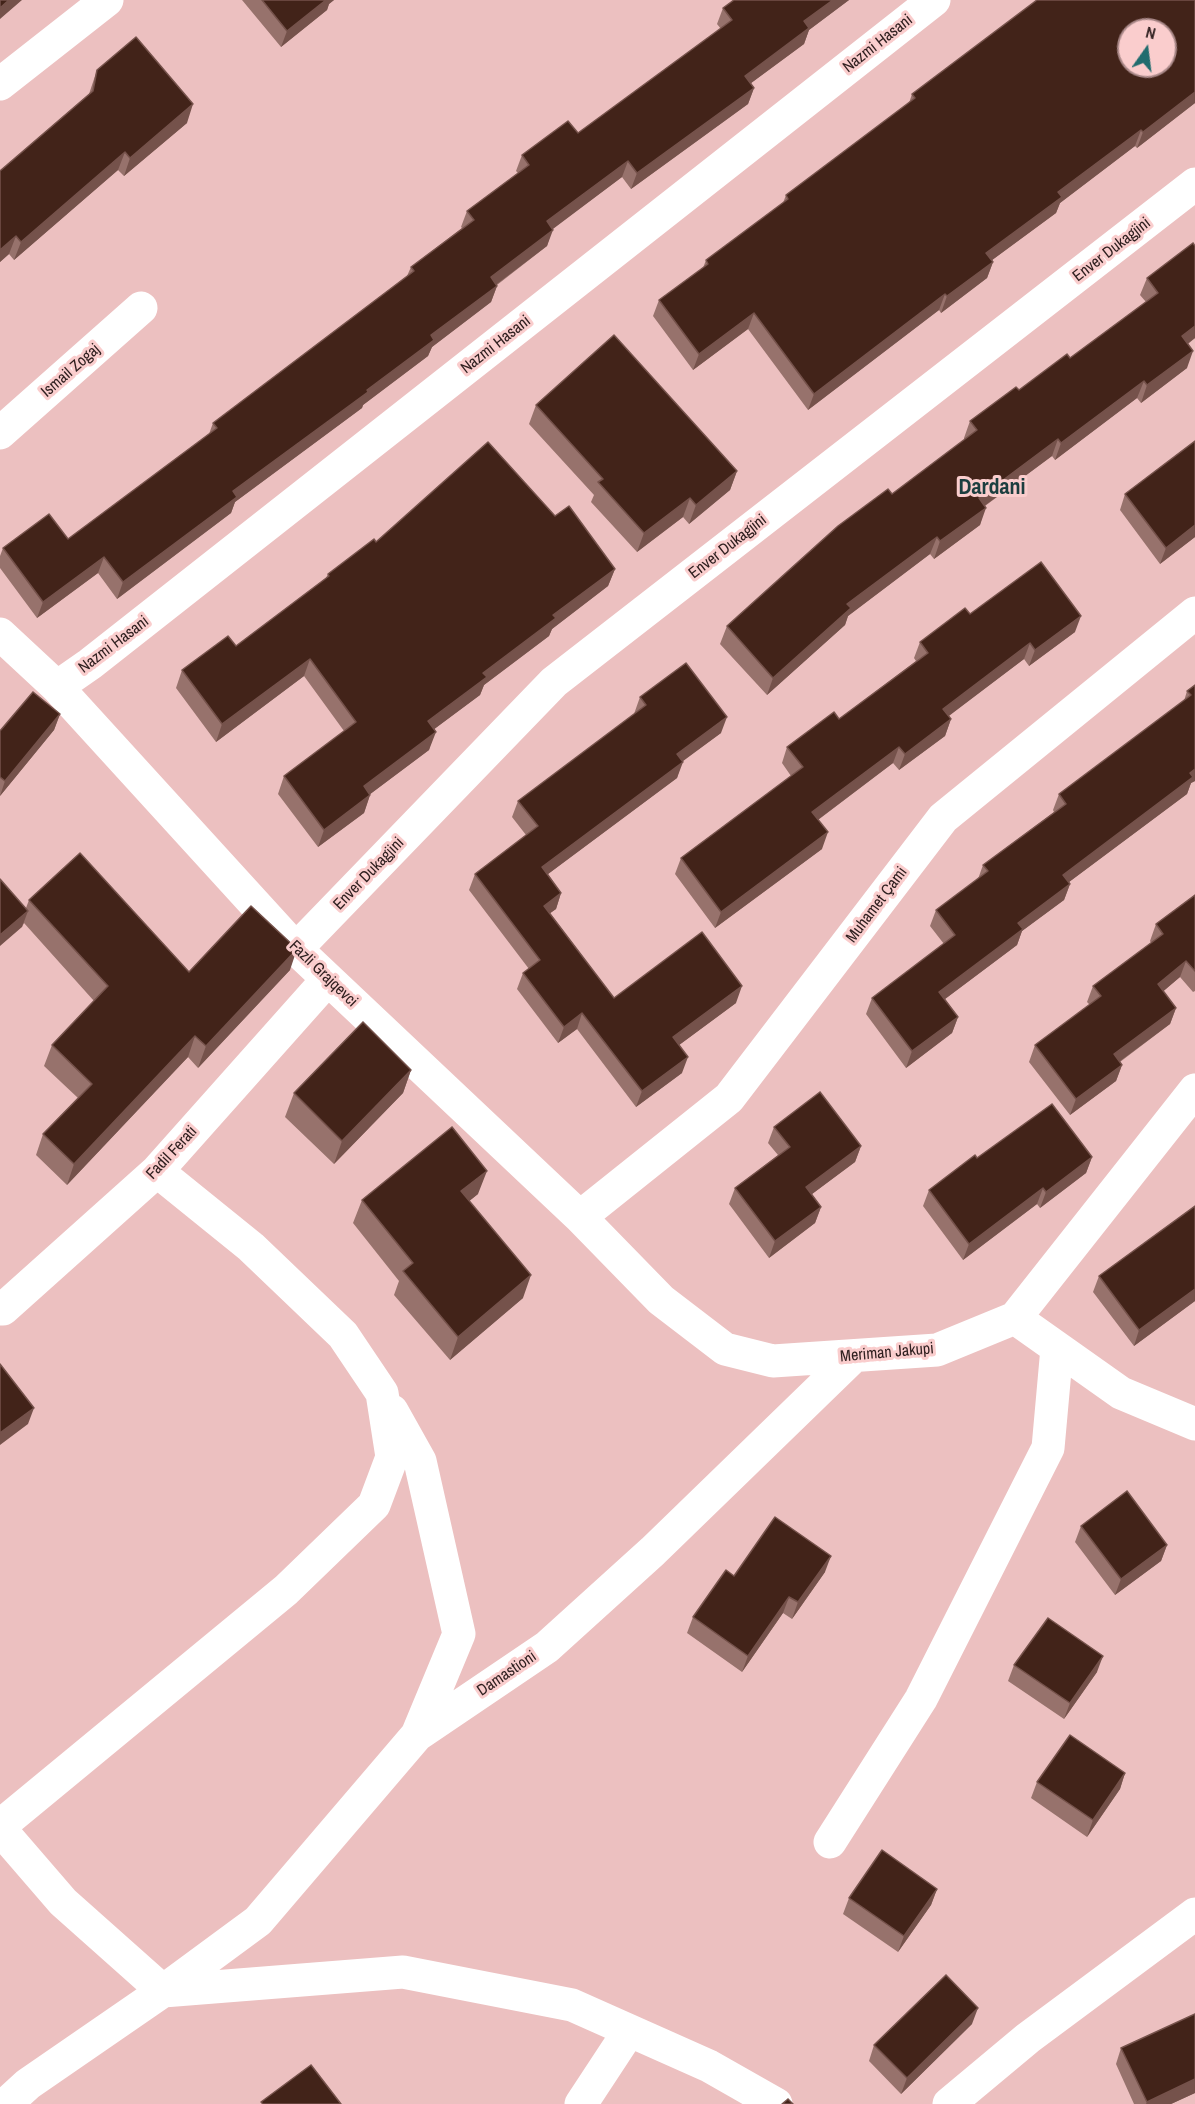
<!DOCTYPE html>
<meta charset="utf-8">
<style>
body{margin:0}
#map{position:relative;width:1195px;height:2104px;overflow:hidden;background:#ecc0c0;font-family:"Archivo Narrow",sans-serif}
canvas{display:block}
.north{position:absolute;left:1117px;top:18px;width:60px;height:60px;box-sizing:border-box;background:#facdcd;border:2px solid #a98888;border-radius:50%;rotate:14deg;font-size:16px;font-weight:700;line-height:24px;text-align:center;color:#302020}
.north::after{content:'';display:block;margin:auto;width:21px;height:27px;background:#206c6e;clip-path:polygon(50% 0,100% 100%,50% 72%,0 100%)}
</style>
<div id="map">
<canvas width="1195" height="2104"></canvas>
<div class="north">N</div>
</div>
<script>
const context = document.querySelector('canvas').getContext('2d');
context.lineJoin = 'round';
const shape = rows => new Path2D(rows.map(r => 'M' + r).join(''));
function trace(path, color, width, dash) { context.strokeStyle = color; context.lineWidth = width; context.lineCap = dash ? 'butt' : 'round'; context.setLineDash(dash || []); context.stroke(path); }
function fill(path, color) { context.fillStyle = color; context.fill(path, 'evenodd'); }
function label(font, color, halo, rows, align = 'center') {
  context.font = font + ' "Archivo Narrow",sans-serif'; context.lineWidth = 6; context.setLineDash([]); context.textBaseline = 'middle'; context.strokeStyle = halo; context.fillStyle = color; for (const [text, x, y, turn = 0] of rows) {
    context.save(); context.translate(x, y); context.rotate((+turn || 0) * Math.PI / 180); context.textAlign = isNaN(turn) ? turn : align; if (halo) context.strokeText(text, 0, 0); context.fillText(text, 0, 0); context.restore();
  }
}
trace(shape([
 [0,84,107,0],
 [0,433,141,308],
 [0,634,57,687,296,949,580,1217,661,1300,725,1349,773,1361,937,1350,1015,1318,1195,1090],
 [57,687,90,664,934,0],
 [296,949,554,682,1195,184],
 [580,1217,729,1098,943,818,1195,613],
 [0,1309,3,1309,157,1171,328,979],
 [1015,1318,1121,1393,1195,1424],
 [392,1411,420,1461,459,1634,417,1735],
 [0,1826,286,1590,374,1505,392,1457,382,1393,343,1335,251,1247,157,1171],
 [0,1829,63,1902,163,1991,258,1921,417,1735,547,1647,653,1551,854,1356],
 [830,1842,921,1699,1048,1448,1057,1348],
 [6,2104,28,2084,163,1991,403,1972,572,2005,709,2066,776,2104],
 [581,2104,629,2031],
 [949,2104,1028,2038,1195,1914]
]), '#fff', 33);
fill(shape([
 [242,0,334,0,329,4,327,10,281,47],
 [734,0,849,0,809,30,804,44,751,83,754,88,748,104,631,189,622,177,552,229,547,246,497,285,497,286,491,302,432,347,428,356,363,405,362,408,235,502,231,513,117,599,98,573,37,618,0,568,0,556,3,548,68,539,209,434,213,423,407,276,411,267,462,228,461,227,467,211,518,173,516,171,522,155,578,133,721,29,717,24,723,8],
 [1195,0,1195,103,1137,148,1135,146,1060,203,1056,213,992,260,993,262,987,278,941,313,939,310,808,410,748,329,693,370,653,316,659,300,703,268,706,260,783,203,786,195,909,103,912,94],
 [97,70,187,123,124,176,118,170,14,260,9,254,0,262,0,171,89,94],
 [1195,246,1195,338,1188,344,1187,368,1141,403,1137,398,1055,460,1052,456,985,506,980,525,934,559,930,554,848,616,845,625,767,695,720,644,727,626,892,494,964,440,964,438,970,421,1070,358,1146,302,1140,295,1147,278],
 [536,405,737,471,730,490,689,524,683,517,637,552,591,502,594,495,529,424],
 [1195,441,1195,537,1160,564,1120,510,1125,494],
 [555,516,615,569,608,586,552,629,549,636,484,685,480,695,434,729,429,750,370,794,370,795,364,813,318,847,278,794,284,776,344,731,304,676,216,742,176,688,182,670,236,646,326,578,328,574,376,542],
 [970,614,1075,632,1029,666,1024,659,948,716,951,719,945,736,899,770,893,763,818,820,822,849,715,928,675,874,681,858,791,776,782,763,787,747,839,719,916,661,914,658,920,642],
 [1195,685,1195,781,1191,783,1187,794,1069,882,1070,884,1064,900,1022,931,1017,945,945,999,958,1017,952,1033,906,1068,866,1014,872,998,944,944,930,926,936,910,978,879,983,865,1054,812,1053,810,1059,794,1184,701,1187,691],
 [640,697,721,733,682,761,677,778,548,874,561,893,556,909,550,913,614,998,736,1003,679,1045,682,1073,636,1107,577,1029,558,1043,517,989,523,973,529,969,469,890,475,874,526,835,512,817,518,801,634,714],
 [60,714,54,730,0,796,0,731],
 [1195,895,1195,991,1193,992,1180,977,1163,991,1176,1008,1170,1024,1120,1062,1122,1065,1116,1081,1070,1115,1029,1062,1035,1045,1090,1005,1087,1002,1093,986,1151,943,1150,941,1156,924],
 [29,900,189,972,290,970,198,1068,188,1057,67,1185,36,1155,43,1134,78,1098,44,1066,52,1045,94,1001,24,923,22,927,26,908],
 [411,1070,403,1093,334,1164,285,1117,294,1093],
 [774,1127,861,1146,855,1162,812,1194,821,1207,815,1223,769,1258,729,1204,735,1188,778,1155,768,1143],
 [1092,1157,1086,1173,1040,1208,1037,1204,963,1260,923,1206,929,1190,977,1158],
 [478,1194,469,1201,523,1298,450,1360,394,1295,399,1281,353,1223,362,1200],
 [1195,1206,1195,1301,1134,1346,1093,1292,1099,1276],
 [1081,1526,1167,1545,1161,1561,1115,1595,1075,1542],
 [825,1572,792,1619,783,1613,742,1672,687,1633,693,1617,734,1576],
 [1014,1665,1097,1672,1064,1719,1008,1681],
 [1125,1773,1120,1789,1087,1837,1031,1798,1037,1782],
 [937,1889,931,1905,898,1952,843,1914,849,1898],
 [1195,2014,1195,2093,1171,2104,1134,2104,1116,2064,1121,2048],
 [972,2024,901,2094,869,2061,874,2045]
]), '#97726c');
fill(shape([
 [9,0,22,0,0,19,0,8],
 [326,0,334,0,329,4,327,10,281,47,287,31],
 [833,0,849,0,809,30,804,44,739,92,745,76,804,21],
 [754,88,748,104,631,189,637,173],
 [1195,92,1195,103,1137,148,1143,132],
 [193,104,187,123,124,176,130,158],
 [1141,130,1135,146,1060,203,1056,213,980,269,986,253,1058,192],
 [125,152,118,170,14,260,21,242],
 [628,161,622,177,541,238,547,221],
 [553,230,547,246,485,293,491,277],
 [16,236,9,254,0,262,0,250],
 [993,262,987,278,941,313,947,296],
 [497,286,491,302,432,347,428,356,363,405,362,408,235,502,231,513,117,599,123,582,233,491,367,390,431,335],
 [945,294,939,310,808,410,814,394],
 [754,313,748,329,693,370,699,354],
 [1195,326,1195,338,1175,353,1182,336],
 [1193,351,1187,368,1141,403,1147,385],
 [1144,381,1137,398,1055,460,1061,443],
 [1058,439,1052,456,972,515,979,498],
 [737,471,730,490,689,524,696,505],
 [690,498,683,517,637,552,644,533],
 [986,508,980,525,934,559,940,541],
 [1195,525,1195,537,1160,564,1166,548],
 [937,537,930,554,848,616,845,625,767,695,773,678,847,604],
 [104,557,98,573,37,618,43,602],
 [615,569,608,586,552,629,549,636,484,685,480,695,421,739,428,721,483,673,553,615],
 [1081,616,1075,632,1029,666,1035,650],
 [1030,643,1024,659,937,725,943,709],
 [310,659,304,676,216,742,222,724],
 [60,714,54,730,0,796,5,781],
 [727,717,721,733,671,770,677,754],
 [951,719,945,736,899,770,905,754],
 [436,732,429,750,357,804,364,786],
 [899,747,893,763,807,828,812,812],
 [683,762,677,778,536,883,542,867],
 [1195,769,1195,781,1191,783,1187,794,1057,891,1063,875],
 [370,795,364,813,318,847,324,830],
 [828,832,822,849,715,928,721,912],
 [1070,884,1064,900,1022,931,1017,945,933,1008,939,992,1018,923],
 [561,893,556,909,538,922,544,906],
 [28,911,22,927,0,946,0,935],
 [297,949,290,970,198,1068,206,1046],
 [1186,961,1180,977,1152,1001,1158,984],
 [742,986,736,1003,667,1054,673,1037],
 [1176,1008,1170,1024,1108,1070,1114,1054],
 [582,1013,577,1029,558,1043,564,1027],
 [958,1017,952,1033,906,1068,912,1051],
 [195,1036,188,1057,67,1185,74,1164],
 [688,1057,682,1073,636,1107,642,1091],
 [1122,1065,1116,1081,1070,1115,1076,1099],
 [411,1070,403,1093,334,1164,342,1141],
 [861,1146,855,1162,800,1203,806,1187],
 [1092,1157,1086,1173,1040,1208,1046,1192],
 [487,1171,478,1194,452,1215,461,1191],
 [1043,1188,1037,1204,963,1260,969,1244],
 [821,1207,815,1223,769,1258,775,1241],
 [531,1275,523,1298,450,1360,458,1337],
 [1195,1289,1195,1301,1134,1346,1139,1330],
 [34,1408,28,1424,0,1445,0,1433],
 [1167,1545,1161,1561,1115,1595,1121,1579],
 [831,1556,825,1572,792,1619,798,1602],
 [789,1597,783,1613,742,1672,748,1656],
 [1103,1656,1097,1672,1064,1719,1070,1703],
 [1125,1773,1120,1789,1087,1837,1093,1820],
 [937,1889,931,1905,898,1952,904,1936],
 [978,2008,972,2024,901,2094,907,2078],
 [1195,2079,1195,2093,1171,2104,1146,2104,1147,2102]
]), '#75524b');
const building = shape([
 [0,0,9,0,0,8,0,0],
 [262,0,326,0,287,31,262,0],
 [734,0,833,0,804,21,809,28,745,76,754,88,637,173,628,161,547,221,553,230,491,277,497,286,431,335,434,340,367,390,368,392,233,491,237,497,123,582,104,557,43,602,3,548,49,514,68,539,217,428,213,423,414,271,411,267,474,220,467,211,529,165,522,155,568,121,578,133,732,20,723,8,734,0],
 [1037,0,1195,0,1195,92,1143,132,1141,130,1058,192,1062,197,986,253,993,262,947,296,945,294,814,394,754,313,699,354,659,300,708,264,706,260,788,199,786,195,915,98,912,94,1037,0],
 [1129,30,1165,30,1165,66,1129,66,1129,30],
 [136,37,193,104,130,158,125,152,21,242,16,236,0,250,0,171,93,91,97,70,136,37],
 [1193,243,1195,246,1195,326,1182,336,1193,351,1147,385,1144,381,1061,443,1058,439,979,498,986,508,940,541,937,537,847,604,851,608,773,678,727,626,838,526,888,489,892,494,977,430,970,421,1016,387,1019,390,1067,354,1070,358,1158,293,1147,278,1193,243],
 [614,335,737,471,696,505,690,498,644,533,598,482,603,479,536,405,614,335],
 [1195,441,1195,525,1166,548,1125,494,1195,441],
 [488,442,555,516,569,506,615,569,553,615,556,618,483,673,487,677,428,721,436,732,364,786,370,795,324,830,284,776,356,722,310,659,222,724,182,670,228,636,236,646,329,576,328,574,374,539,376,542,488,442],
 [1041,562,1081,616,1035,650,1030,643,943,709,951,719,905,754,899,747,812,812,828,832,721,912,681,858,803,767,787,747,834,712,839,719,928,653,920,642,965,608,970,614,1041,562],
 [686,663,727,717,677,754,683,762,542,867,561,893,544,906,614,998,702,932,742,986,673,1037,688,1057,642,1091,582,1013,564,1027,523,973,540,960,475,874,538,826,518,801,646,705,640,697,686,663],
 [1195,685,1195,769,1190,773,1193,777,1063,875,1070,884,1018,923,1023,929,939,992,958,1017,912,1051,872,998,955,935,936,910,988,871,983,865,1066,804,1059,794,1191,695,1187,691,1195,685],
 [33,692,60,714,5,781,0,777,0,731,33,692],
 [80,853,189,972,251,906,297,949,206,1046,195,1036,74,1164,43,1134,92,1084,52,1045,108,986,29,900,80,853],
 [0,879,28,911,0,935,0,879],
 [1195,895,1195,971,1186,961,1158,984,1176,1008,1114,1054,1122,1065,1076,1099,1035,1045,1101,996,1093,986,1163,934,1156,924,1195,895],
 [363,1022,411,1070,342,1141,294,1093,363,1022],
 [820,1092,861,1146,806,1187,821,1207,775,1241,735,1188,790,1147,774,1127,820,1092],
 [1052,1104,1092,1157,1046,1192,1043,1188,969,1244,929,1190,975,1155,977,1158,1052,1104],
 [452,1127,487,1171,461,1191,531,1275,458,1337,403,1271,413,1263,362,1200,452,1127],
 [1195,1206,1195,1289,1139,1330,1099,1276,1195,1206],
 [0,1364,34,1408,0,1433,0,1364],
 [1127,1491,1167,1545,1121,1579,1081,1526,1127,1491],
 [775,1517,831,1556,798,1602,789,1597,748,1656,693,1617,726,1570,734,1576,775,1517],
 [1048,1618,1103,1656,1070,1703,1014,1665,1048,1618],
 [1070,1735,1125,1773,1093,1820,1037,1782,1070,1735],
 [882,1850,937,1889,904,1936,849,1898,882,1850],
 [946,1975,978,2008,907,2078,874,2045,946,1975],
 [1195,2014,1195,2079,1147,2102,1121,2048,1195,2014],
 [311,2065,341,2104,263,2104,261,2102,311,2065],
 [788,2099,793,2104,782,2104,788,2099]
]);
fill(building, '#422319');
trace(building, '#75524b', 1.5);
label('16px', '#302020', '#facdcd', [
 ["Nazmi Hasani",878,44,-38],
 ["Enver Dukagjini",1112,250,-38],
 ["Nazmi Hasani",496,345,-38],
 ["Ismail Zogaj",71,371,-41],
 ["Enver Dukagjini",728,547,-38],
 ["Nazmi Hasani",114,645,-37],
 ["Enver Dukagjini",369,874,-46],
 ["Muhamet Çami",877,905,-53],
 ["Fazli Grajqevci",323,974,44],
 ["Fadil Ferati",172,1153,-47],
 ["Meriman Jakupi",887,1353,-5],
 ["Damastioni",507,1674,-34]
]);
label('bold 22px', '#1c3e3f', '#facdcd', [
 ["Dardani",992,488]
]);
</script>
